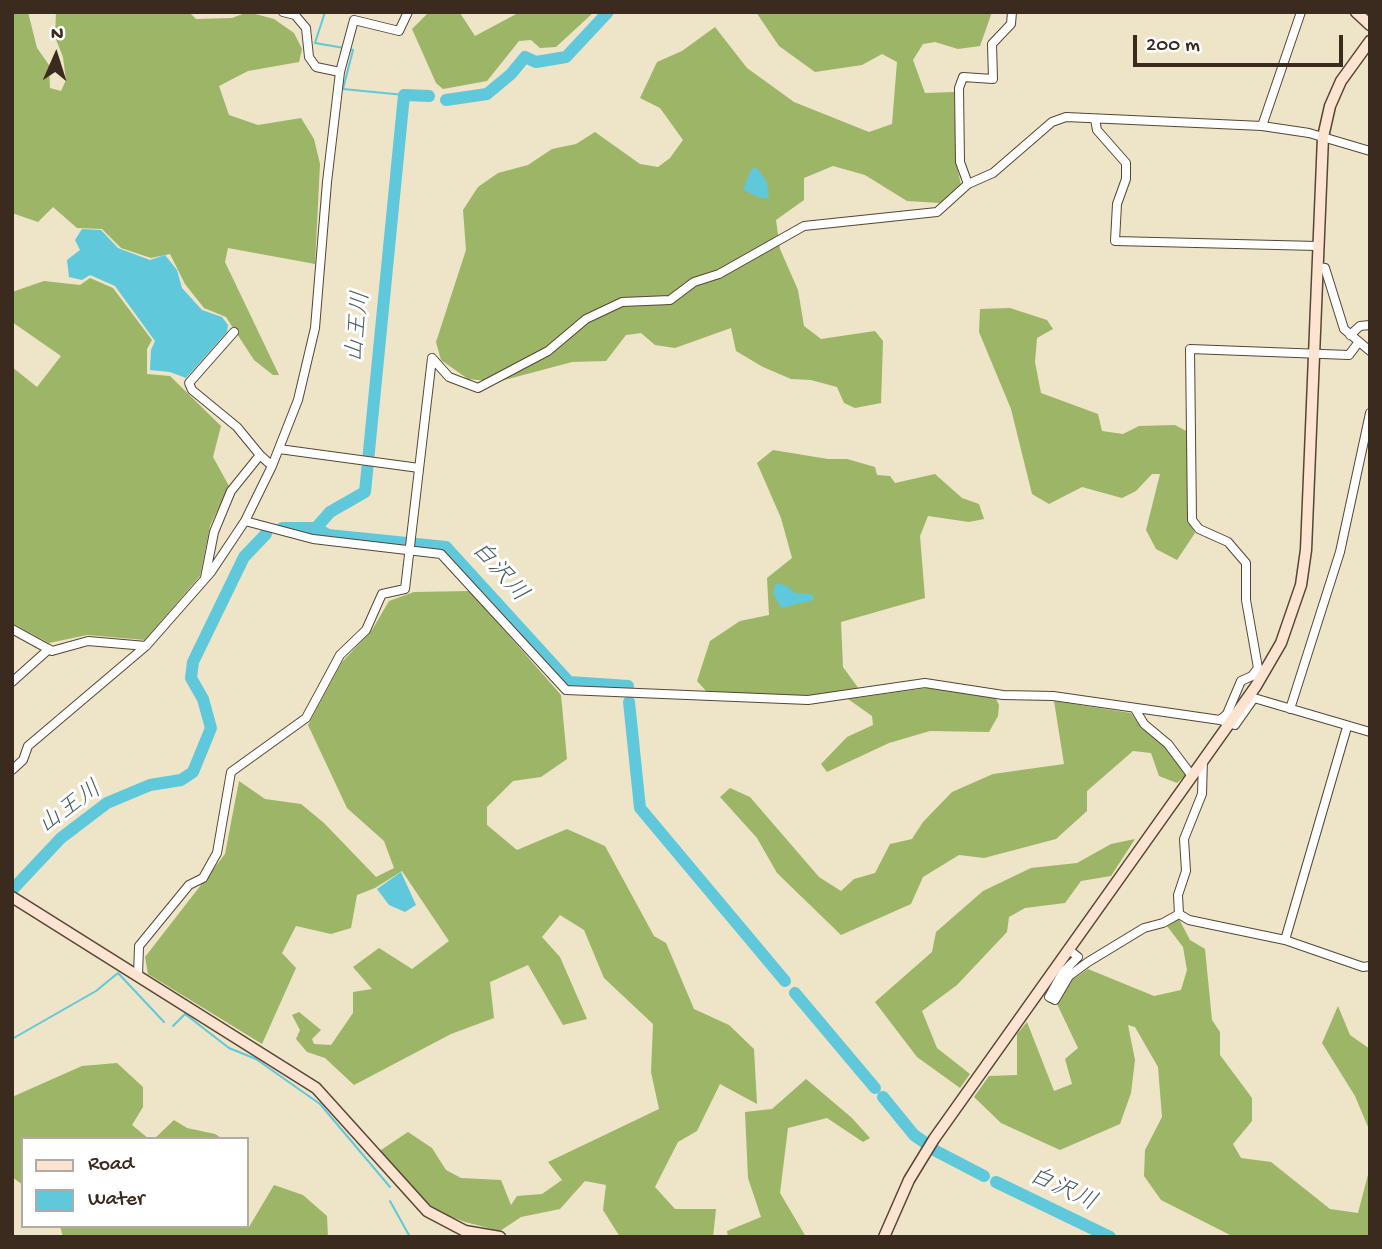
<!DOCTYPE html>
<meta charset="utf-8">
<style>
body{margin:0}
#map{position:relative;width:1382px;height:1249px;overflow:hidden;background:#eee4c7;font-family:"Gochi Hand",sans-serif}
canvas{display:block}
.frame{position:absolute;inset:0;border:14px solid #3b2a1e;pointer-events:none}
.legend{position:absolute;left:21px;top:1137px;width:228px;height:91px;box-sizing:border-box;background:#fff;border:2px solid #b1aaa5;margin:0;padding:9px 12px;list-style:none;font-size:21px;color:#3b2a1e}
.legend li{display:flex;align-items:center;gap:14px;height:35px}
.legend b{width:35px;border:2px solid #b1aaa5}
.north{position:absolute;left:21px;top:21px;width:70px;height:70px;-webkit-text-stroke:5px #fff;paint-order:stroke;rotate:3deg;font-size:19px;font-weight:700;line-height:28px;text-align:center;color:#3b2a1e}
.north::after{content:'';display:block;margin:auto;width:24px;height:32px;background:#3b2a1e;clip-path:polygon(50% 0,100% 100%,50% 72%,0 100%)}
.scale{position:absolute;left:1133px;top:35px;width:210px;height:32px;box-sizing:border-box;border:4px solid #3b2a1e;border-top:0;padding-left:9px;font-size:21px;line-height:24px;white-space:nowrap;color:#3b2a1e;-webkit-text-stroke:5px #fff;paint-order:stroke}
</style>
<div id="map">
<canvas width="1382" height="1249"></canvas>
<div class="frame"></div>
<ul class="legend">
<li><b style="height:9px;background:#fde4d0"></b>Road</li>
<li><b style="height:19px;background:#5fc8db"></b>Water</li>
</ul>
<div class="north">N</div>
<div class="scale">200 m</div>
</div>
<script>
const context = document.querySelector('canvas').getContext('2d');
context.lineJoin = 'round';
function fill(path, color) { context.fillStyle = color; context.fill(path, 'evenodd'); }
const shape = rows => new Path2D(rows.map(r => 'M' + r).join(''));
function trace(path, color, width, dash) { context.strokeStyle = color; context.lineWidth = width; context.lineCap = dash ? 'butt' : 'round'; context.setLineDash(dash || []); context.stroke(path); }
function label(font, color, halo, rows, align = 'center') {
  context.font = font + ' "Gochi Hand","Klee One",sans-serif'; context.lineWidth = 6; context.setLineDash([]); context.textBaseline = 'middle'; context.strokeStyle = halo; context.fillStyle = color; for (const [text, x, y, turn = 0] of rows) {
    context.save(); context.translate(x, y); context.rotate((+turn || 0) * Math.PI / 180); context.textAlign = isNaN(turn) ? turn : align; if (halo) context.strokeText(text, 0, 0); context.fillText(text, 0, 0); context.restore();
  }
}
fill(shape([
 [12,12,28,12,37,48,49,65,50,88,61,91,66,80,63,57,55,37,56,12,189,12,196,19,232,18,248,12,274,19,294,33,302,49,299,62,248,71,219,86,229,115,258,125,301,118,314,139,320,164,315,264,228,248,225,262,279,375,273,375,254,360,226,317,204,308,185,284,170,254,151,258,121,248,102,229,77,228,53,207,38,222,12,213],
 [429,12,460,13,475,36,520,12,594,12,556,47,540,48,531,40,519,41,487,81,443,89,436,83,412,29],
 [756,12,992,12,980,46,958,49,935,42,923,44,913,60,925,93,954,92,956,162,961,185,940,203,907,201,865,175,833,166,804,178,804,200,776,220,780,249,798,290,804,326,821,339,875,331,883,341,881,403,855,408,844,403,837,387,811,380,791,379,763,367,736,351,731,328,675,348,655,345,641,333,626,335,606,361,572,362,497,382,468,379,441,360,436,342,466,250,463,210,478,187,498,173,528,165,552,149,576,144,595,132,640,164,658,167,670,158,683,140,660,108,640,98,657,62,682,51,715,27,747,68,794,102,869,132,892,124,897,62,882,54,862,65,815,72,779,46],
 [90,278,113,288,152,340,147,349,147,374,170,376,221,426,213,457,229,486,210,526,200,576,145,640,87,635,49,643,12,623,12,367,37,387,61,356,12,322,12,292,44,281,80,285],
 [1010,308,1047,320,1053,329,1037,338,1035,362,1041,393,1098,414,1102,431,1123,434,1139,426,1175,425,1190,433,1188,521,1195,533,1177,560,1156,549,1146,530,1160,474,1152,474,1136,491,1122,498,1082,487,1049,504,1032,494,1011,409,979,332,980,309],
 [773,450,828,459,847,459,875,467,877,475,890,476,895,483,935,474,962,498,979,504,984,519,969,522,928,516,920,536,925,598,841,622,843,667,859,689,813,696,707,692,697,681,710,641,740,621,769,615,767,578,792,558,781,518,757,463],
 [470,591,561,695,567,759,541,777,513,781,487,807,487,825,517,850,567,829,605,846,654,936,666,943,694,1009,729,1025,754,1049,757,1104,720,1084,697,1131,678,1142,655,1187,675,1209,716,1209,713,1237,620,1237,603,1210,606,1185,585,1181,560,1209,521,1217,500,1231,465,1222,436,1211,378,1152,408,1132,432,1148,446,1170,461,1178,501,1180,511,1205,517,1196,542,1194,562,1180,548,1162,659,1109,651,1072,653,1024,604,978,584,930,560,915,542,937,560,957,587,1019,563,1025,528,965,490,982,494,1018,451,1034,354,1085,325,1058,307,1052,296,1039,300,1030,292,1015,299,1012,321,1030,312,1039,314,1044,331,1045,353,1013,353,992,372,989,353,967,379,948,412,969,449,941,402,871,375,888,357,895,351,928,331,934,296,926,282,953,296,968,262,1044,148,974,145,957,225,854,239,781,265,799,301,804,324,823,376,877,394,868,384,841,347,808,308,725,342,662,372,630,389,601,414,592],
 [927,688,995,697,999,705,998,716,989,732,930,731,889,743,827,772,821,764,847,737,873,725,872,716,848,699],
 [1054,701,1131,713,1141,728,1166,745,1186,775,1177,783,1159,776,1151,753,1133,751,1087,791,1087,811,1056,839,984,858,959,855,923,877,911,904,841,935,777,873,757,838,720,797,730,788,750,797,819,877,841,891,854,879,875,873,890,844,912,839,923,822,952,792,993,774,1064,764],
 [1135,839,1111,876,1081,881,1065,903,1025,908,1009,917,1007,932,957,985,922,1011,937,1048,970,1074,960,1088,917,1057,875,1002,932,952,936,932,983,891,1031,868,1077,863,1111,844],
 [1179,919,1190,940,1205,949,1212,1020,1220,1032,1220,1055,1252,1098,1252,1121,1233,1144,1241,1158,1271,1162,1330,1209,1358,1213,1370,1167,1370,1237,1234,1237,1161,1200,1144,1176,1145,1150,1162,1117,1158,1067,1135,1027,1128,1025,1135,1060,1131,1093,1120,1124,1060,1150,1001,1123,974,1097,989,1076,1017,1075,1017,1034,1027,1022,1054,1091,1072,1084,1065,1059,1078,1048,1057,1004,1072,980,1088,969,1154,996,1181,990,1187,970,1183,947,1167,926],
 [1338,1006,1350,1035,1370,1049,1370,1150,1368,1127,1355,1096,1322,1043],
 [117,1063,143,1087,143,1107,132,1125,149,1139,23,1139,23,1185,12,1177,12,1097,82,1066],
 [806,1079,852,1118,870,1138,863,1142,827,1118,788,1128,780,1193,806,1237,728,1237,727,1231,761,1217,748,1178,745,1112,772,1109],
 [174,1120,187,1128,215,1134,223,1139,154,1139],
 [274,1185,303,1195,327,1216,328,1237,63,1237,60,1226,249,1227]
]), '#9cb566');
fill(shape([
 [756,167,767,182,769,198,761,198,743,190,751,170],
 [82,229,101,230,118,248,150,260,165,255,177,270,182,288,202,310,222,317,228,325,227,332,186,378,170,372,150,370,151,350,155,341,115,286,90,275,82,280,69,277,67,260,80,250,75,240],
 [776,583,787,586,795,593,812,594,814,600,781,608,773,593],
 [401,872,416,905,405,912,389,905,377,889]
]), '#5fc8db');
trace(shape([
 [325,12,315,43,344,48],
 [350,49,353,50,343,89,404,95],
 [173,1026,185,1014,229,1048,256,1059,320,1104,390,1187],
 [12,1039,96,991,118,973,164,1022],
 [390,1201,410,1237]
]), '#5fc8db', 2);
trace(shape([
 [446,100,487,94,511,74,525,57,536,62,566,57,608,12],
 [282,528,316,528,328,535,446,547,569,682,628,686],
 [316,528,330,512,365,492,404,95,429,96],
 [629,702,640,808,785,981],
 [12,890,61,838,107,803,150,785,181,780,193,772,211,728,203,699,191,678,193,662,244,557,266,534],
 [795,993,875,1088],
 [883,1097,914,1135,924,1142],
 [936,1151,984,1176],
 [996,1182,1110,1237]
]), '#5fc8db', 12);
const street = shape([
 [283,12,295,15,306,28,309,57,316,67,340,72],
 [1095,119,1097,130,1126,163,1126,179,1117,204,1115,241,1317,246],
 [1262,126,1301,12],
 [968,184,960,162,959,88,963,77,993,79,992,44,1011,24,1012,12],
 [1317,267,1325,268,1344,329,1370,351],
 [234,332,189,383,192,390,237,427,260,455],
 [1350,335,1360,326,1370,325],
 [432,358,449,377,478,388,548,351,586,319,622,302,670,300,694,282,719,274,804,226,937,212,968,184,993,173,1052,122,1066,117,1262,126,1309,133,1370,151],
 [279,449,419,468],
 [245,521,313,539,441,554,566,690,808,700,925,683,1003,695,1053,696,1220,720,1235,725,1254,698,1370,732],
 [205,578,214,532,231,491,260,455,272,466,298,400,315,328,327,182,340,72,354,20,399,31,408,12],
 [12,629,52,651,88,641,146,646],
 [12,682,49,649],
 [1135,709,1144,724,1168,744,1192,776],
 [1290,709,1340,552,1370,413],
 [1220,720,1227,714,1241,681,1252,676,1258,668,1246,600,1246,563,1228,542,1199,529,1192,520,1190,349,1349,355,1358,343],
 [12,770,23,760,28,746,146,646,211,572,245,521,272,466],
 [1179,914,1189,920,1285,940,1363,967,1370,966],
 [1179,914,1178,895,1186,871,1184,839,1202,794,1203,760],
 [1285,940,1347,727],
 [1068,949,1078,957,1063,972,1049,997,1055,1000,1069,976,1088,962,1144,928,1163,923,1179,914],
 [138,976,139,946,189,885,203,878,217,853,231,772,306,718,340,655,366,630,382,594,405,589,432,358]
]);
const secondary = shape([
 [1356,12,1370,25],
 [12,897,316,1088,427,1211,465,1231,500,1237],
 [884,1237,909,1180,934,1139,1256,686,1281,643,1301,585,1306,550,1323,137,1330,106,1341,81,1370,41]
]);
trace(street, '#564637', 10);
trace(secondary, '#564637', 13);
trace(street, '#fff', 8);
trace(secondary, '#fde4d0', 10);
label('italic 24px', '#486160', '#fff', [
 ["山王川",360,327,-84],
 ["白沢川",498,573,48],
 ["山王川",71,809,-36],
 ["白沢川",1062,1191,25]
]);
</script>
